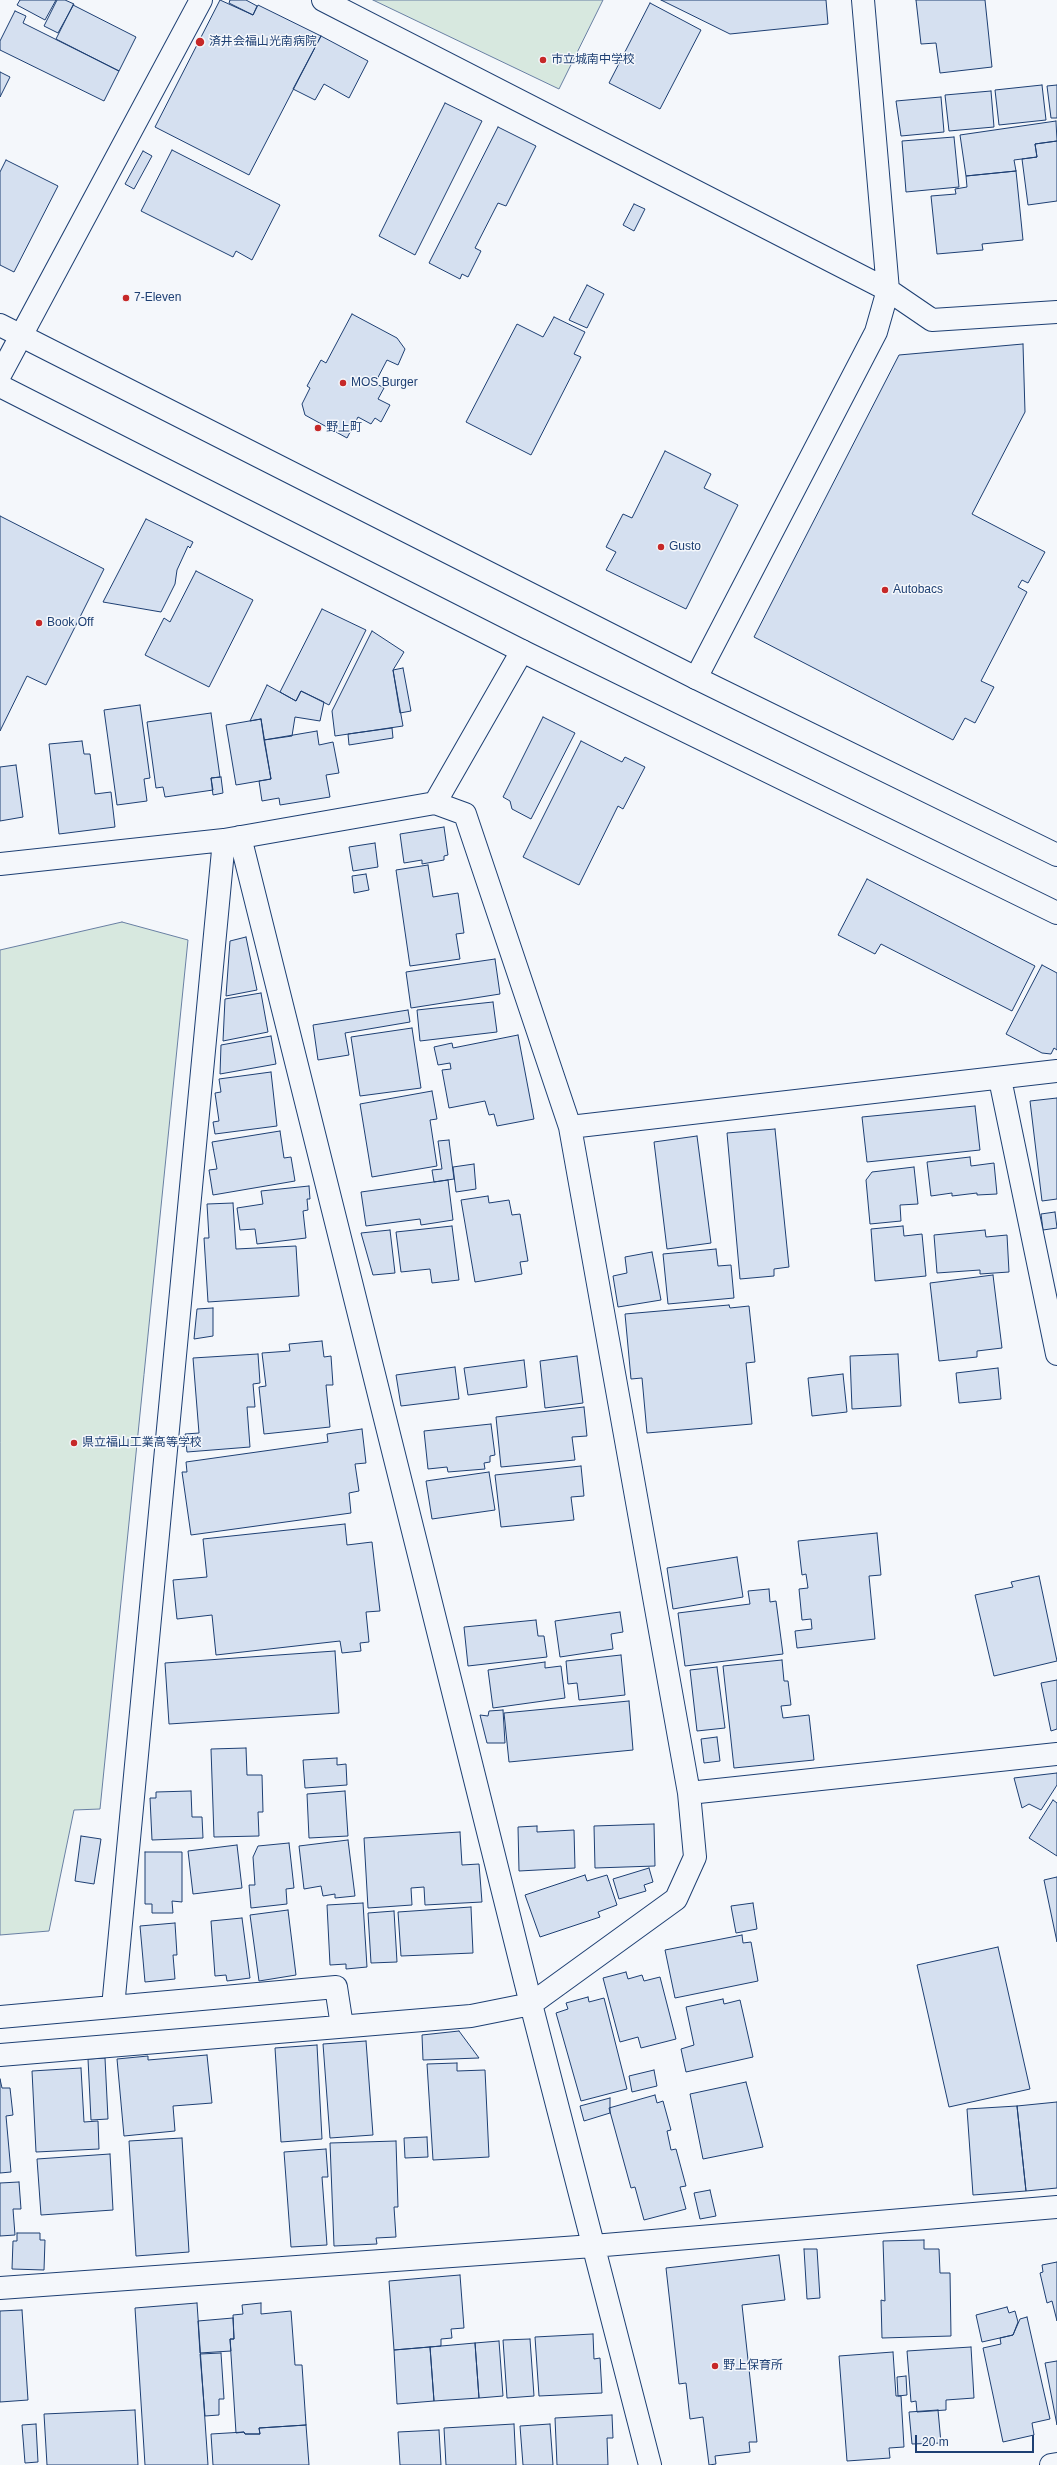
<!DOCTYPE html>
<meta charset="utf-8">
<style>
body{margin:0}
#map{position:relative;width:1057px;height:2465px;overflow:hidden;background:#f4f7fb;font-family:Arial,sans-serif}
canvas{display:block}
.scale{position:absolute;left:915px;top:2435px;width:119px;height:18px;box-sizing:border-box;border:2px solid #1d3f73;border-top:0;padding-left:5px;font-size:12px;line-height:14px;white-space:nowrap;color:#1d3f73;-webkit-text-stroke:3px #f4f7fb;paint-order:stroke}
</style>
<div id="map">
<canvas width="1057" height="2465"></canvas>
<div class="scale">20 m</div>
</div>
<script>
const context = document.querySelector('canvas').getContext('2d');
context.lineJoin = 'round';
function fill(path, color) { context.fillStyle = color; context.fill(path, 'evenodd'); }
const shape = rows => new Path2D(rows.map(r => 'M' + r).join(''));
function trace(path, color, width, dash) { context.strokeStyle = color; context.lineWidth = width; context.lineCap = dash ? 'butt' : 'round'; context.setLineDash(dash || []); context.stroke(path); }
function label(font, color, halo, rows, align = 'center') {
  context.font = font + ' Arial,"Noto Sans JP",sans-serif'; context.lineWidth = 3; context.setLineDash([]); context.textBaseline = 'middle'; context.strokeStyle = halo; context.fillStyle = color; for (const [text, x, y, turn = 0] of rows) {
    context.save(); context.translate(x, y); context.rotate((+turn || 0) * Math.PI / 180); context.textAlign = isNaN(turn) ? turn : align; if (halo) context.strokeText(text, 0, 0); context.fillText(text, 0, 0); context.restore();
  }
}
const green = shape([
 [373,0,603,0,559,89,373,0],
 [122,922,188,940,100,1809,74,1810,49,1931,0,1935,0,950,122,922]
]);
fill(green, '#d7e8df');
trace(green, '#687fa3', 1);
const building = shape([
 [20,0,56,0,45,20,17,5,20,0],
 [57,0,65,0,74,4,58,33,44,26,57,0],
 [220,0,253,15,258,5,321,36,249,175,155,127,220,0],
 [230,0,246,0,257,6,253,15,229,3,230,0],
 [661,0,826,0,828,24,730,34,661,0],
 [916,0,985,0,992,67,940,73,936,43,921,44,916,0],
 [650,3,701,30,660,109,609,83,650,3],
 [73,5,136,37,119,71,56,39,73,5],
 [15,11,26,16,23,23,119,71,104,101,0,50,0,41,15,11],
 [321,36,368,61,349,98,324,84,315,100,293,89,321,36],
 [0,72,10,77,0,97,0,72],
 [1042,85,1046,120,999,125,995,90,1042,85],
 [1057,85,1057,118,1051,118,1047,86,1057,85],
 [991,91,994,127,949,131,945,95,991,91],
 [941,97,944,132,901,136,896,101,941,97],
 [445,103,482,121,415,255,379,236,445,103],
 [1056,121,1057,141,1035,144,1037,157,1014,160,1016,171,966,176,960,135,1056,121],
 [498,127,536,146,506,206,498,203,475,248,481,251,468,277,462,274,460,279,429,263,498,127],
 [954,137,959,187,906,192,902,141,954,137],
 [1057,141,1057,201,1028,205,1022,159,1037,157,1035,144,1057,141],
 [172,150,280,205,252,260,236,251,233,257,141,211,172,150],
 [143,151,152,156,134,189,125,184,143,151],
 [6,160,58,186,14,272,0,265,0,172,6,160],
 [1016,171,1023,240,982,244,983,250,937,254,931,196,956,194,955,189,967,187,966,176,1016,171],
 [634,204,645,209,634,231,623,225,634,204],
 [587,285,604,294,587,328,569,320,587,285],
 [352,314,397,338,405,349,398,365,387,360,375,383,384,388,378,399,390,405,381,422,375,418,371,424,358,417,347,438,305,415,302,404,310,388,307,386,321,360,326,363,352,314],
 [554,317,585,332,574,354,581,357,531,455,466,422,517,324,543,337,554,317],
 [1023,344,1025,412,972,514,1045,552,1028,583,1022,580,1018,587,1027,592,981,681,994,687,975,723,965,718,953,740,754,637,899,355,1023,344],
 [665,451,711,474,704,488,738,505,686,609,606,570,616,552,606,547,623,514,632,518,665,451],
 [0,516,104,569,46,685,27,676,0,731,0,516],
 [146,519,193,542,190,548,188,546,177,570,175,584,161,612,103,602,146,519],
 [196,571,253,600,209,687,145,655,164,618,170,622,196,571],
 [322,609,366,630,329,705,301,691,296,701,280,692,322,609],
 [372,631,404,652,393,670,403,726,335,736,332,711,372,631],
 [403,668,411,711,400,713,393,670,403,668],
 [267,685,296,701,301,691,324,702,320,721,295,717,292,736,264,740,261,719,250,721,267,685],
 [140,705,150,778,144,779,147,801,117,805,104,710,140,705],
 [211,713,220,777,211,778,213,790,165,797,163,787,156,788,147,722,211,713],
 [543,717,575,733,531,819,512,809,510,801,503,797,543,717],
 [261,719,271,779,236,785,226,725,261,719],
 [392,728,393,738,349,745,348,734,392,728],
 [317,731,319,745,333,742,339,773,326,775,330,797,280,805,279,798,262,801,259,781,271,779,264,740,317,731],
 [82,741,84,754,90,754,95,794,111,792,115,827,59,834,49,744,82,741],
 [581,741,622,762,625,757,645,767,623,809,618,806,579,885,523,857,581,741],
 [16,765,23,817,0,821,0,767,16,765],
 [221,777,223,793,213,795,211,778,221,777],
 [444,827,448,855,444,856,444,860,422,864,422,860,404,863,400,834,444,827],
 [375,843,378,867,353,871,349,847,375,843],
 [428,865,433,897,458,893,464,933,456,934,460,959,410,966,396,870,428,865],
 [366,874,369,890,354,893,352,876,366,874],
 [867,879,1035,966,1012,1011,881,944,875,954,838,935,867,879],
 [246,937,257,990,226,996,230,941,246,937],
 [495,959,500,994,411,1008,406,972,495,959],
 [1042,965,1057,973,1057,1050,1054,1048,1051,1054,1042,1053,1006,1034,1042,965],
 [261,993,268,1032,223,1041,225,999,261,993],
 [493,1002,497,1032,420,1041,417,1010,493,1002],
 [408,1010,410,1022,345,1033,349,1055,318,1060,313,1025,408,1010],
 [412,1028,421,1088,360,1096,351,1037,412,1028],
 [518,1035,534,1119,497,1126,494,1114,489,1115,485,1101,449,1108,442,1070,451,1069,450,1063,438,1065,434,1047,452,1043,453,1048,518,1035],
 [271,1036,276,1064,220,1074,221,1045,271,1036],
 [271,1072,277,1126,215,1134,213,1122,219,1121,215,1093,221,1092,219,1079,271,1072],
 [432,1091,437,1119,430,1120,437,1166,372,1177,360,1104,432,1091],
 [1057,1098,1057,1199,1042,1201,1030,1101,1057,1098],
 [975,1106,980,1150,867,1162,862,1117,975,1106],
 [775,1129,789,1267,774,1269,774,1276,740,1279,727,1133,775,1129],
 [280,1131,284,1158,291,1157,295,1181,213,1195,209,1170,217,1169,212,1142,280,1131],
 [697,1136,711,1243,667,1249,654,1142,697,1136],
 [449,1140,454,1179,434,1182,432,1170,442,1169,438,1141,449,1140],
 [970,1157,971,1166,994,1163,997,1194,977,1195,977,1193,952,1196,952,1193,931,1196,927,1162,970,1157],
 [474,1164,476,1189,456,1192,453,1167,474,1164],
 [914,1167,918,1204,900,1205,901,1221,870,1224,866,1180,872,1172,914,1167],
 [448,1180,453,1220,421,1225,420,1219,366,1226,361,1192,448,1180],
 [309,1186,310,1199,307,1199,308,1210,303,1211,306,1238,257,1244,255,1229,240,1230,237,1208,263,1204,261,1191,309,1186],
 [488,1196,489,1203,509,1200,512,1215,520,1214,528,1261,520,1262,522,1274,475,1282,461,1200,488,1196],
 [233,1203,236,1249,296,1246,299,1296,208,1302,204,1238,209,1238,207,1204,233,1203],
 [1055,1212,1057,1228,1043,1230,1041,1214,1055,1212],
 [452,1226,459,1280,432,1283,430,1269,401,1272,396,1232,452,1226],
 [903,1226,904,1236,922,1234,926,1276,875,1281,871,1229,903,1226],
 [390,1230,395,1273,373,1275,361,1233,390,1230],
 [985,1230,986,1237,1007,1235,1009,1272,980,1274,980,1270,937,1273,934,1235,985,1230],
 [716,1249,718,1266,731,1265,734,1298,668,1304,663,1254,716,1249],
 [652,1252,661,1300,618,1307,613,1276,627,1273,625,1257,652,1252],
 [993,1275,1002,1348,977,1351,977,1357,939,1361,930,1283,993,1275],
 [729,1305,730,1308,749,1306,755,1362,746,1363,752,1424,647,1433,642,1378,631,1379,625,1314,729,1305],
 [213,1308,213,1336,194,1339,197,1309,213,1308],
 [322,1341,324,1357,331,1356,333,1385,326,1385,330,1427,264,1434,259,1387,266,1386,262,1353,290,1351,289,1344,322,1341],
 [258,1354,260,1383,253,1384,255,1407,247,1407,250,1447,187,1452,185,1434,199,1433,193,1358,258,1354],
 [898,1354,901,1406,852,1409,850,1356,898,1354],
 [577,1356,583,1403,545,1408,540,1361,577,1356],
 [524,1360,527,1387,468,1395,464,1368,524,1360],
 [455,1367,459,1399,401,1406,396,1375,455,1367],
 [998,1368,1001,1399,959,1403,956,1373,998,1368],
 [843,1374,847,1412,812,1416,808,1378,843,1374],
 [584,1407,587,1436,572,1437,575,1460,501,1467,496,1417,584,1407],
 [491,1424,495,1455,490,1456,490,1462,484,1463,485,1469,448,1472,447,1467,428,1469,424,1431,491,1424],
 [362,1429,366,1463,355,1464,359,1491,349,1493,351,1513,191,1535,182,1472,187,1472,186,1462,328,1442,327,1434,362,1429],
 [581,1466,584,1496,571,1497,574,1520,501,1527,495,1475,581,1466],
 [489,1472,495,1510,432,1519,426,1481,489,1472],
 [345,1524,347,1545,372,1542,380,1611,366,1612,369,1642,360,1643,361,1651,342,1653,340,1641,216,1655,212,1615,177,1619,173,1580,207,1577,203,1539,345,1524],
 [877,1533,881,1575,869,1576,875,1639,797,1648,795,1631,812,1629,811,1619,802,1620,799,1589,808,1588,806,1574,802,1575,798,1541,877,1533],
 [737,1557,743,1597,673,1609,667,1568,737,1557],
 [1039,1576,1057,1661,994,1676,975,1595,1013,1587,1011,1582,1039,1576],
 [769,1589,770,1602,776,1601,783,1654,685,1666,678,1613,750,1604,748,1591,769,1589],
 [620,1612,623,1632,611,1634,613,1649,560,1657,555,1621,620,1612],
 [536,1620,538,1636,544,1636,547,1657,468,1666,464,1627,536,1620],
 [335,1651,339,1713,169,1724,165,1663,335,1651],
 [621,1655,625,1695,579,1700,577,1683,568,1684,566,1661,621,1655],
 [782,1660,784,1681,788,1681,791,1705,781,1706,783,1718,809,1715,814,1760,734,1768,723,1666,782,1660],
 [545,1662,545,1668,561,1666,565,1698,493,1708,488,1670,545,1662],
 [717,1667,725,1728,697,1731,690,1670,717,1667],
 [1057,1680,1057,1729,1051,1731,1041,1683,1057,1680],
 [629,1701,633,1750,509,1762,504,1713,629,1701],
 [503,1710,505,1743,487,1743,480,1715,488,1716,489,1711,503,1710],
 [717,1737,720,1761,704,1763,701,1739,717,1737],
 [246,1748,247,1775,262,1775,263,1812,258,1812,259,1836,214,1837,211,1749,246,1748],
 [337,1758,337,1765,346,1764,347,1785,305,1788,303,1760,337,1758],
 [1057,1773,1057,1785,1041,1810,1029,1804,1022,1808,1014,1778,1057,1773],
 [191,1791,192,1817,202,1817,203,1838,152,1840,150,1798,156,1798,156,1792,191,1791],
 [345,1791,348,1836,309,1838,307,1794,345,1791],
 [1053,1800,1057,1803,1057,1856,1029,1838,1053,1800],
 [654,1824,655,1866,595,1868,594,1826,654,1824],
 [537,1826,537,1832,574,1830,575,1868,519,1871,518,1827,537,1826],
 [460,1832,462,1865,479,1864,482,1902,425,1905,424,1887,411,1888,412,1905,368,1908,364,1838,460,1832],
 [81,1836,101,1839,94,1884,75,1881,81,1836],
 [348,1840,355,1896,335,1898,335,1894,323,1896,321,1886,304,1889,299,1846,348,1840],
 [289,1843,294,1888,286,1889,287,1904,251,1908,249,1885,255,1885,253,1857,258,1846,289,1843],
 [237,1845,242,1888,193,1894,188,1851,237,1845],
 [145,1852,182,1852,182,1902,172,1901,173,1913,152,1913,152,1904,145,1904,145,1852],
 [649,1868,653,1882,644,1885,646,1891,619,1899,613,1879,649,1868],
 [585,1875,587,1881,607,1875,617,1905,598,1912,600,1917,540,1937,525,1895,585,1875],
 [1057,1877,1057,1942,1044,1880,1057,1877],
 [363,1903,367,1967,346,1969,346,1964,330,1965,327,1905,363,1903],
 [753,1903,757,1929,736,1933,731,1906,753,1903],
 [471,1907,473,1953,401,1956,398,1912,471,1907],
 [288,1910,296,1975,259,1981,250,1915,288,1910],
 [394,1911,397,1962,371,1963,368,1913,394,1911],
 [242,1918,250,1978,227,1981,226,1975,215,1976,211,1921,242,1918],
 [175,1923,177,1955,173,1955,175,1979,145,1982,140,1926,175,1923],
 [742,1935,743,1943,751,1942,758,1981,675,1998,665,1950,742,1935],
 [998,1947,1030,2089,949,2107,917,1965,998,1947],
 [626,1972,628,1979,642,1975,644,1981,660,1977,676,2039,641,2048,638,2037,620,2042,603,1978,626,1972],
 [588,1997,589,2002,604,1998,627,2089,581,2101,556,2013,568,2009,566,2003,588,1997],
 [723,1999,724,2004,740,2000,753,2057,686,2072,681,2049,694,2045,686,2007,723,1999],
 [459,2031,479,2058,423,2060,422,2035,459,2031],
 [366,2041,373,2135,330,2138,323,2044,366,2041],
 [317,2045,322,2139,281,2142,275,2048,317,2045],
 [207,2055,212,2103,173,2106,175,2131,124,2136,117,2059,148,2056,148,2060,207,2055],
 [105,2058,108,2119,91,2120,88,2059,105,2058],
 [457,2063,457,2071,485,2070,489,2157,433,2160,427,2064,457,2063],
 [81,2068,84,2122,98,2121,99,2149,36,2152,32,2071,81,2068],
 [654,2070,657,2086,632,2092,629,2076,654,2070],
 [0,2079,2,2088,10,2088,13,2115,6,2116,11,2172,0,2173,0,2079],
 [746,2082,763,2147,703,2159,690,2094,746,2082],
 [655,2095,657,2103,663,2101,671,2130,667,2131,671,2150,676,2149,686,2186,680,2187,686,2209,644,2220,635,2187,631,2188,609,2108,655,2095],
 [610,2098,610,2113,584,2121,580,2106,610,2098],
 [1057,2102,1057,2188,1026,2191,1017,2106,1057,2102],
 [1017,2106,1026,2191,973,2195,967,2109,1017,2106],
 [427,2137,428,2157,405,2158,404,2138,427,2137],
 [182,2138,189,2252,136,2256,129,2141,182,2138],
 [396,2141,398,2207,394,2207,396,2237,376,2238,377,2244,334,2246,330,2143,396,2141],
 [326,2149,328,2177,322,2177,327,2245,291,2247,284,2152,326,2149],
 [110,2154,113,2210,41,2215,37,2159,110,2154],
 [19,2182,21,2209,13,2209,15,2235,0,2236,0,2183,19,2182],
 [710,2190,716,2216,700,2219,694,2193,710,2190],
 [17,2233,40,2233,40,2240,45,2240,44,2270,12,2269,13,2241,17,2241,17,2233],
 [924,2240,924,2249,939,2249,940,2273,950,2273,951,2336,882,2338,881,2300,885,2301,883,2241,924,2240],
 [804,2249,817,2249,820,2298,807,2299,804,2249],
 [779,2255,785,2300,742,2305,757,2442,749,2442,750,2452,715,2456,716,2464,709,2465,703,2417,690,2419,686,2383,679,2384,666,2268,779,2255],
 [1057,2262,1057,2321,1052,2301,1047,2303,1040,2273,1043,2272,1042,2265,1057,2262],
 [460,2275,464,2328,451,2329,452,2338,441,2339,441,2346,394,2350,389,2281,460,2275],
 [197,2303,208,2465,145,2465,135,2308,197,2303],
 [261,2303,261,2314,291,2311,295,2365,302,2365,306,2425,259,2428,260,2434,245,2434,244,2432,236,2433,230,2339,234,2339,233,2315,243,2314,242,2305,261,2303],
 [1007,2307,1009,2313,1015,2311,1018,2322,1013,2335,982,2342,976,2315,1007,2307],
 [22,2310,28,2400,0,2402,0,2311,22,2310],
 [1027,2317,1050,2419,1032,2423,1034,2435,1003,2442,983,2348,1001,2344,1000,2338,1013,2335,1020,2319,1027,2317],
 [233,2318,234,2339,230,2339,231,2351,200,2353,198,2321,233,2318],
 [593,2334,594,2359,600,2358,602,2393,539,2396,535,2337,593,2334],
 [530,2339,534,2396,507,2398,503,2340,530,2339],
 [499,2341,503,2396,479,2398,475,2343,499,2341],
 [475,2343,479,2398,434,2401,430,2347,475,2343],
 [430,2347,434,2401,397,2404,394,2350,430,2347],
 [971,2347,974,2398,946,2400,946,2410,917,2412,916,2401,911,2402,907,2351,971,2347],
 [893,2352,896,2396,901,2396,904,2447,889,2448,890,2458,847,2461,839,2356,893,2352],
 [221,2353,224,2399,219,2399,219,2415,205,2416,200,2354,221,2353],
 [1057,2361,1057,2425,1045,2363,1057,2361],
 [906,2376,907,2395,898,2396,897,2377,906,2376],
 [135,2410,138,2465,47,2465,44,2414,135,2410],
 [938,2410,941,2443,912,2444,909,2412,938,2410],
 [612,2415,613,2438,607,2438,608,2465,557,2465,555,2418,612,2415],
 [36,2424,38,2462,25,2463,22,2425,36,2424],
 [514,2424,516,2465,446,2465,444,2428,514,2424],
 [550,2424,553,2465,523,2465,520,2426,550,2424],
 [306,2425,309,2465,213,2465,211,2434,244,2432,245,2434,260,2434,259,2428,306,2425],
 [439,2430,441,2465,400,2465,398,2432,439,2430]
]);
fill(building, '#d5e0f0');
trace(building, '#1d3f73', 1);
const minor = shape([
 [323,0,888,290,932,320,1057,312],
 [0,375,201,0],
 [696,678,876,332,888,290,863,0],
 [435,803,522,651],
 [240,837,531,2004,650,2465],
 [0,864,224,840,435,803,465,814,570,1127,689,1793,695,1857,676,1899,531,2004,471,2016,0,2055],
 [1000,1079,1057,1354],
 [570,1127,1057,1071],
 [689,1793,1057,1754],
 [113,2007,224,840],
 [0,2017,336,1987,342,2026],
 [0,2288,593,2246,1057,2207],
 [1051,2465,1057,2464]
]);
const tertiary = shape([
 [0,325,696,678,1057,855],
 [0,386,522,651,1057,913]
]);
trace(minor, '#1d3f73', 24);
trace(tertiary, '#1d3f73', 24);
trace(minor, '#f4f7fb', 22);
trace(tertiary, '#f4f7fb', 22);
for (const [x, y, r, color] of [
 [200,42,5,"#c62828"],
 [543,60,4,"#c62828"],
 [126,298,4,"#c62828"],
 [343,383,4,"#c62828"],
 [318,428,4,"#c62828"],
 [661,547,4,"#c62828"],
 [885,590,4,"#c62828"],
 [39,623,4,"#c62828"],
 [74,1443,4,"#c62828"],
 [715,2366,4,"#c62828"]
]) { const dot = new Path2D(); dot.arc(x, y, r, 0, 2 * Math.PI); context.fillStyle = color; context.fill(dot); trace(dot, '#f4f7fb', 1.5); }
label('12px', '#1d3f73', '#f4f7fb', [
 ["済井会福山光南病院",209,42],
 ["市立城南中学校",551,60],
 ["7-Eleven",134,298],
 ["MOS Burger",351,383],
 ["野上町",326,428],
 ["Gusto",669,547],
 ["Autobacs",893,590],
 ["Book Off",47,623],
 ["県立福山工業高等学校",82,1443],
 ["野上保育所",723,2366]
], 'left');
</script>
